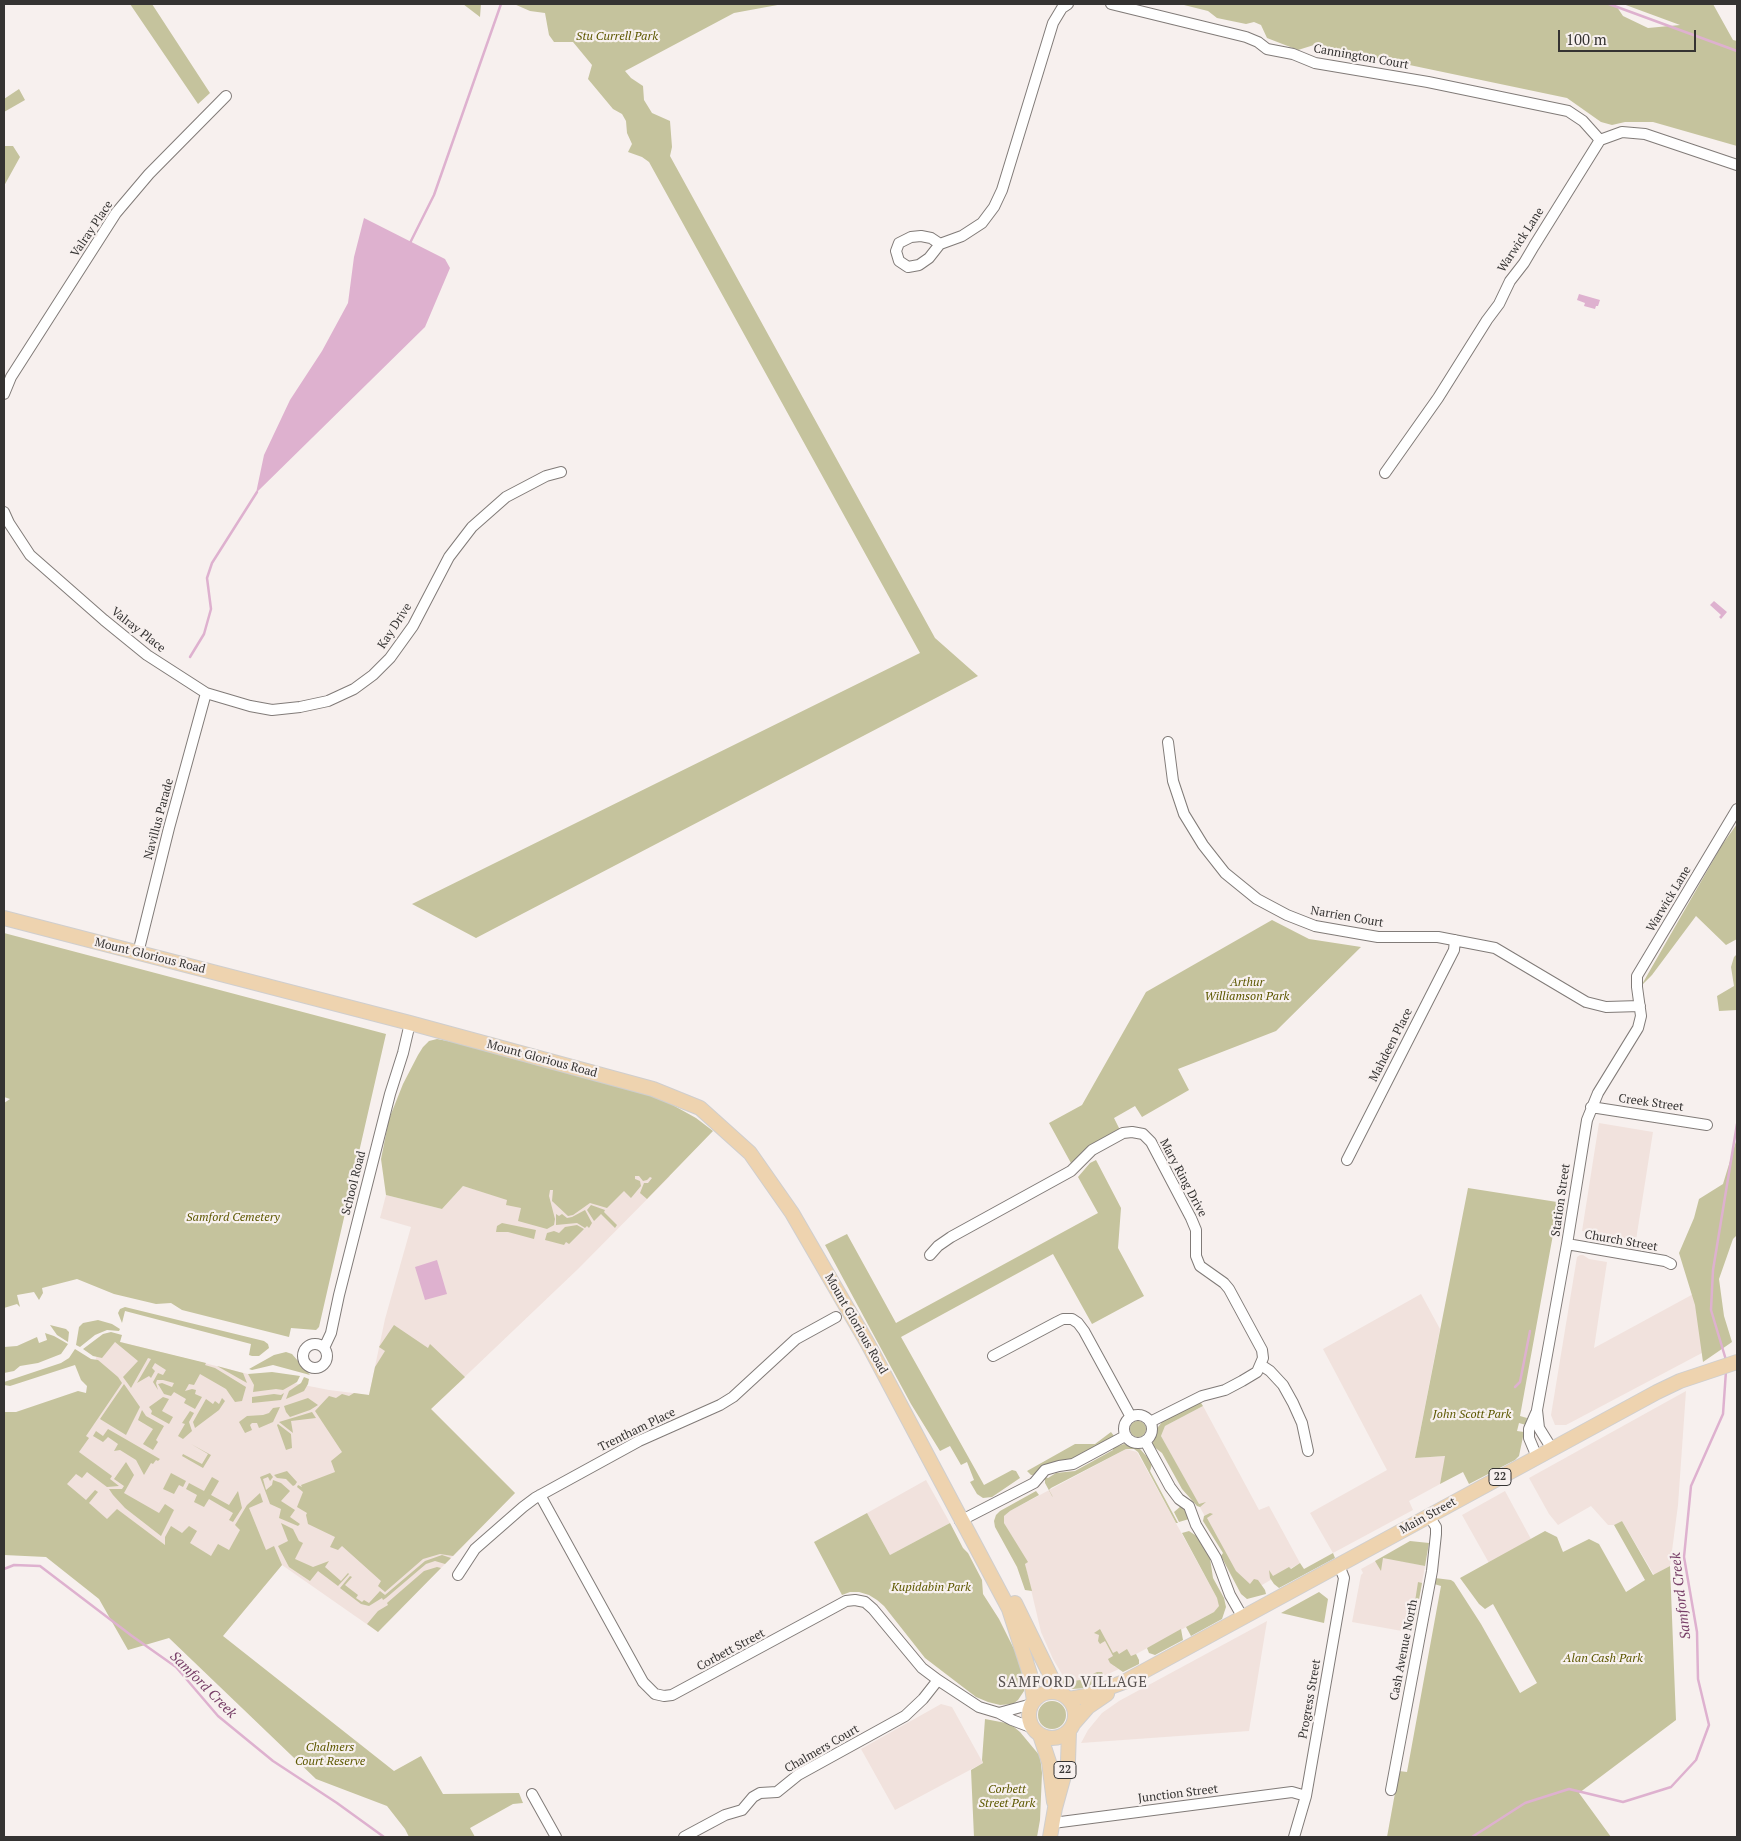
<!DOCTYPE html>
<style>
body{margin:0}
#map{position:relative;width:1741px;height:1841px;overflow:hidden;background:#f7f0ee;font-family:"PT Serif",serif}
canvas{display:block}
.frame{position:absolute;inset:0;border:5px solid #353332;pointer-events:none}
.scale{position:absolute;left:1558px;top:30px;width:138px;height:22px;box-sizing:border-box;border:2px solid #353332;border-top:0;padding-left:6px;font-size:15px;line-height:18px;white-space:nowrap;color:#353332;-webkit-text-stroke:4px #f7f0ee;paint-order:stroke}
</style>
<div id="map">
<canvas width="1741" height="1841"></canvas>
<div class="frame"></div>
<div class="scale">100 m</div>
</div>
<script>
const context = document.querySelector('canvas').getContext('2d');
context.lineJoin = 'round';
function fill(path, color) { context.fillStyle = color; context.fill(path, 'evenodd'); }
const shape = rows => new Path2D(rows.map(r => 'M' + r).join(''));
function trace(path, color, width, dash) { context.strokeStyle = color; context.lineWidth = width; context.lineCap = dash ? 'butt' : 'round'; context.setLineDash(dash || []); context.stroke(path); }
function label(font, color, halo, rows, align = 'center') {
  context.font = font + ' "PT Serif",serif'; context.lineWidth = 4.5; context.setLineDash([]); context.textBaseline = 'middle'; context.strokeStyle = halo; context.fillStyle = color; for (const [text, x, y, turn = 0] of rows) {
    context.save(); context.translate(x, y); context.rotate((+turn || 0) * Math.PI / 180); context.textAlign = isNaN(turn) ? turn : align; if (halo) context.strokeText(text, 0, 0); context.fillText(text, 0, 0); context.restore();
  }
}
fill(shape([
 [1599,1123,1653,1132,1636,1240,1582,1231],
 [654,1167,670,1176,578,1269,431,1409,515,1493,378,1632,282,1565,205,1657,54,1537,101,1337,248,1374,329,1390,369,1395,385,1319,411,1227,380,1218,386,1195,442,1209,463,1186,520,1203,527,1195],
 [1580,1255,1583,1255,1589,1259,1607,1262,1594,1348,1697,1292,1717,1345,1566,1425,1555,1425,1551,1415,1577,1257],
 [1421,1294,1440,1329,1415,1458,1446,1456,1440,1484,1409,1501,1413,1510,1333,1553,1310,1513,1387,1470,1323,1349],
 [1686,1391,1678,1505,1670,1566,1654,1575,1622,1521,1614,1525,1608,1525,1591,1506,1558,1525,1549,1514,1529,1478],
 [1203,1406,1259,1510,1269,1506,1300,1563,1255,1589,1243,1586,1161,1436,1165,1426],
 [1126,1449,1137,1452,1217,1598,1220,1606,1214,1612,1114,1666,1119,1669,1104,1676,1103,1673,1084,1682,1066,1681,1053,1659,1041,1632,1025,1564,1027,1562,1004,1523,1004,1516,1010,1511],
 [926,1480,950,1523,890,1555,867,1513],
 [1505,1491,1531,1539,1489,1563,1462,1515],
 [1383,1557,1425,1566,1413,1633,1352,1622,1361,1575,1363,1573,1361,1569],
 [1267,1621,1249,1731,1081,1743,1088,1730,1102,1713,1119,1701],
 [941,1704,952,1707,983,1763,895,1810,861,1749]
]), '#f1e2dd');
fill(shape([
 [130,4,152,4,210,93,198,104],
 [462,4,481,4,480,17,463,4],
 [514,4,783,4,734,13,625,71,631,78,643,86,644,100,652,113,670,121,672,147,670,156,935,638,978,676,476,938,412,904,920,653,649,162,642,157,628,152,632,144,627,133,626,121,622,114,613,109,588,79,592,65,573,42,554,42,549,35,545,13,530,11],
 [1180,4,1615,4,1623,16,1648,28,1680,25,1623,4,1713,4,1733,40,1737,41,1737,146,1653,122,1625,122,1612,125,1601,122,1567,98,1314,45,1298,50,1267,38,1261,25,1254,22,1246,24,1217,18,1208,11],
 [19,89,25,100,4,112,4,99],
 [4,146,13,146,20,157,4,186],
 [1737,824,1737,939,1726,945,1696,916,1652,975,1641,986,1722,845],
 [1272,920,1309,939,1361,947,1276,1031,1178,1069,1189,1090,1142,1117,1135,1106,1114,1118,1120,1130,1082,1152,1072,1165,1049,1123,1082,1105,1146,992],
 [4,933,386,1034,319,1327,316,1330,291,1328,289,1337,182,1310,171,1303,156,1304,114,1294,77,1279,42,1288,43,1293,39,1300,34,1292,17,1295,20,1307,17,1304,4,1308,4,1103,10,1099,4,1097],
 [1737,954,1737,1010,1719,1011,1717,996,1734,986,1731,967,1734,957],
 [437,1039,501,1051,660,1098,696,1118,713,1131,647,1199,640,1193,644,1183,648,1183,652,1178,650,1177,647,1180,643,1181,639,1176,635,1176,635,1179,640,1181,641,1186,631,1198,624,1191,607,1208,590,1203,573,1215,568,1216,552,1201,553,1190,550,1190,549,1196,555,1219,554,1225,547,1229,518,1221,521,1208,506,1205,507,1200,463,1186,442,1209,386,1195,381,1159,389,1119,403,1084,418,1055,423,1047,429,1041],
 [1737,1138,1737,1235,1733,1239,1719,1279,1724,1316,1732,1342,1703,1362,1695,1305,1679,1253,1694,1218,1699,1199,1723,1184],
 [1096,1160,1121,1208,1118,1248,1144,1296,1092,1324,1053,1254,901,1337,984,1485,1012,1470,1016,1471,1020,1478,992,1497,983,1498,977,1494,970,1482,974,1480,967,1462,961,1465,950,1446,940,1451,911,1404,825,1245,847,1234,896,1323,1098,1213,1078,1177,1090,1163],
 [1468,1188,1557,1202,1556,1218,1520,1416,1527,1418,1526,1425,1519,1423,1517,1431,1524,1432,1519,1456,1515,1460,1469,1484,1463,1472,1440,1484,1445,1456,1415,1458],
 [591,1205,605,1210,604,1212,617,1225,615,1228,601,1214,594,1221,587,1210],
 [585,1210,592,1223,589,1228,587,1226,585,1228,577,1223,556,1225,556,1214,559,1216,562,1214,567,1218,572,1217],
 [502,1223,536,1230,534,1239,508,1232,496,1232,497,1226],
 [577,1225,584,1229,569,1244,566,1242,564,1245,545,1240,547,1233,554,1231,559,1233,565,1227],
 [125,1307,264,1341,268,1344,269,1348,259,1356,252,1356,249,1355,251,1344,125,1311,122,1323,118,1313,120,1309],
 [98,1320,112,1324,120,1329,119,1331,107,1330,95,1335,80,1347,76,1345,79,1327,83,1323],
 [50,1325,66,1329,69,1332,68,1342,57,1335],
 [394,1325,428,1348,430,1344,465,1377,431,1409,515,1493,453,1556,440,1554,423,1559,385,1592,378,1586,381,1581,342,1546,338,1550,330,1547,335,1537,308,1524,306,1515,307,1513,297,1507,303,1492,297,1487,298,1485,302,1487,301,1485,335,1472,331,1461,342,1452,315,1411,329,1396,336,1398,342,1394,349,1396,354,1393,369,1395,375,1367,385,1351,379,1347],
 [111,1332,122,1335,120,1342,206,1363,205,1365,215,1368,246,1387,242,1401,235,1402,226,1389,200,1374,194,1385,189,1384,185,1391,192,1389,196,1390,195,1394,202,1397,195,1409,184,1403,186,1399,174,1392,171,1396,164,1394,158,1384,162,1383,172,1387,174,1383,163,1380,157,1380,156,1383,158,1390,153,1382,158,1373,163,1375,166,1370,155,1363,152,1368,155,1371,151,1378,149,1376,137,1383,151,1359,148,1358,131,1388,123,1377,138,1361,115,1342,102,1358,93,1356,83,1349,103,1334],
 [45,1333,54,1336,68,1344,61,1354,38,1363,20,1366,14,1371,4,1373,4,1347,17,1346,37,1337,39,1343,47,1340],
 [75,1349,91,1359,98,1360,118,1377,122,1383,86,1436,89,1438,79,1452,112,1476,110,1479,119,1486,107,1487,87,1472,82,1478,76,1474,67,1484,86,1500,95,1490,98,1492,89,1503,107,1519,117,1509,165,1545,165,1537,171,1526,182,1533,189,1526,197,1531,190,1543,211,1556,218,1544,229,1550,240,1530,235,1525,247,1505,260,1493,263,1502,249,1508,266,1550,274,1546,282,1565,223,1636,394,1771,421,1756,443,1794,519,1793,523,1803,513,1804,470,1828,475,1837,409,1837,405,1829,387,1806,316,1779,169,1638,128,1650,99,1599,46,1557,4,1555,4,1412,16,1412,78,1391,86,1393,87,1386,81,1380,75,1365,10,1386,4,1385,4,1382,61,1363,69,1358],
 [286,1352,292,1354,310,1375,273,1365,252,1370,249,1369,274,1355],
 [217,1366,243,1373,247,1383],
 [272,1372,300,1376,297,1382,283,1390,276,1389,253,1392,254,1385,248,1374],
 [304,1377,309,1379,308,1384,304,1391,286,1399,289,1391,301,1383],
 [124,1384,140,1407,126,1435,100,1419],
 [284,1393,281,1400,252,1403,252,1397,274,1394,281,1395],
 [163,1397,169,1399,162,1411,173,1417,169,1424,151,1414,152,1411,149,1407],
 [222,1398,225,1401,219,1410,195,1428,193,1422,206,1399,213,1404,215,1401,219,1404],
 [308,1398,318,1405,310,1410,290,1417,286,1412,284,1406],
 [1199,1400,1203,1406,1165,1426,1161,1436,1199,1504,1206,1502,1200,1507,1197,1506,1182,1489,1162,1453,1153,1446,1153,1441,1155,1431,1162,1422],
 [280,1407,273,1422,259,1428,257,1423,252,1423,250,1425,252,1430,245,1433,239,1422,247,1416,263,1415,269,1413,273,1408],
 [142,1410,146,1416,164,1426,156,1440,158,1442,153,1450,143,1444,153,1429,138,1420],
 [190,1411,194,1413,189,1422,192,1431,183,1439,178,1436,185,1424,182,1423],
 [312,1412,316,1418,291,1421,293,1433,279,1422],
 '1130 1429a8 8 0 1 1 16 0a8 8 0 1 1-16 0Z',
 [278,1424,291,1434,292,1448,286,1450,277,1425],
 [108,1429,160,1459,158,1461,156,1460,153,1464,151,1463,144,1475,136,1460,120,1450,114,1451,118,1444,108,1437,103,1442,93,1436,96,1431,103,1436],
 [1111,1432,1114,1436,1112,1438,1075,1458,1047,1464,1033,1475,1031,1475,1027,1471,1075,1444,1095,1444],
 [191,1444,211,1455,203,1468,182,1456,183,1454,202,1464,208,1454],
 [1124,1444,1140,1449,1149,1459,1152,1464,1150,1471,1178,1523,1176,1523,1138,1452,1134,1449,1126,1449,1051,1488,1049,1490,1053,1497,1052,1496,1045,1483,1045,1477,1048,1478,1056,1473,1075,1471,1113,1450,1113,1448],
 [126,1462,134,1475,124,1493,159,1513,165,1504,174,1510,161,1536,125,1508,113,1495,109,1489,122,1489,124,1486,114,1479],
 [287,1471,297,1482,295,1485,293,1486,286,1479,277,1478,274,1475],
 [171,1473,186,1481,183,1487,179,1485,174,1494,163,1489],
 [270,1473,273,1477,270,1481,268,1477,263,1479,266,1490,272,1485,273,1480,281,1483,290,1491,281,1501,295,1510,290,1517,300,1524,298,1526,279,1518,281,1509,270,1504,260,1477],
 [212,1477,219,1481,211,1495,229,1505,238,1491,242,1508,233,1522,229,1520,233,1513,209,1499,204,1507,194,1502,197,1495,186,1489,189,1483,204,1491],
 [1036,1491,1039,1495,1010,1511,1004,1516,1004,1523,1028,1562,1025,1564,1032,1591,1025,1590,1017,1567,995,1527,994,1521,996,1515,1000,1511],
 [1181,1506,1189,1515,1189,1519,1179,1522,1174,1512],
 [867,1513,890,1555,950,1523,963,1548,968,1553,982,1580,983,1594,999,1619,1021,1663,1024,1680,1024,1691,1018,1700,1013,1704,1000,1705,988,1702,976,1697,925,1658,884,1606,877,1600,869,1595,859,1592,850,1592,842,1595,814,1542],
 [1210,1513,1213,1514,1207,1518,1236,1571,1250,1584,1254,1579,1258,1580,1265,1590,1266,1594,1247,1599,1241,1594,1221,1556,1223,1553,1203,1521,1204,1516],
 [1622,1521,1653,1575,1670,1566,1676,1720,1579,1793,1611,1837,1387,1837,1399,1771,1407,1772,1441,1586,1434,1584,1435,1578,1451,1580,1454,1582,1481,1624,1520,1693,1537,1683,1493,1604,1485,1609,1479,1604,1460,1578,1545,1531,1557,1537,1563,1552,1589,1539,1599,1544,1626,1592,1645,1580,1614,1525],
 [281,1523,293,1529,299,1541,303,1543,295,1559,313,1567,329,1561,325,1567,341,1581,348,1573,349,1574,338,1586,318,1571,310,1581,289,1567,278,1546,288,1541],
 [1189,1531,1198,1537,1210,1558,1213,1578,1224,1598,1226,1607,1222,1619,1191,1636,1186,1627,1214,1612,1219,1606,1217,1598,1182,1533],
 [1410,1541,1429,1543,1425,1566,1383,1558,1381,1571,1375,1561],
 [1333,1553,1335,1558,1279,1588,1274,1584,1270,1578,1269,1570,1273,1576,1289,1567,1291,1569,1300,1563,1304,1569],
 [442,1555,451,1558,445,1564,435,1561,426,1564,386,1598,383,1600,382,1598,369,1606,361,1604,340,1588,350,1576,352,1577,345,1585,358,1595,356,1598,362,1602,364,1600,369,1603,380,1591,385,1595,425,1561],
 [437,1567,441,1568,378,1632,367,1624,378,1611,388,1605,387,1603,424,1571],
 [1418,1582,1422,1583,1416,1616,1409,1615,1410,1608,1414,1608],
 [1319,1592,1328,1599,1324,1623,1281,1613],
 [1100,1629,1113,1653,1117,1651,1119,1654,1127,1649,1131,1656,1136,1654,1139,1660,1139,1664,1123,1672,1110,1663,1108,1659,1113,1656,1105,1641,1100,1644,1098,1641,1099,1635,1094,1633],
 [1181,1629,1183,1640,1155,1655,1149,1653,1147,1648],
 [1097,1672,1102,1672,1104,1676,1086,1688,1072,1689,1064,1686,1062,1682,1064,1675,1074,1681,1080,1680],
 '1038 1715a14 14 0 1 1 28 0a14 14 0 1 1-28 0Z',
 [985,1719,1006,1723,1014,1727,1020,1732,1040,1756,1042,1773,1040,1820,1037,1837,974,1837,971,1770,983,1763,982,1760]
]), '#c5c39d');
fill(shape([
 [364,218,445,259,450,268,425,327,256,493,264,455,290,400,322,351,348,303,354,257],
 [1579,294,1600,300,1598,306,1596,306,1595,309,1584,306,1585,303,1577,300],
 [1714,601,1727,612,1721,619,1719,617,1721,615,1710,605],
 [437,1260,447,1294,425,1300,415,1267]
]), '#deb1cf');
trace(shape([
 [1609,4,1737,51],
 [410,243,434,195,501,4],
 [190,657,204,634,211,609,207,578,212,563,257,492],
 [1726,1360,1711,1310,1713,1270,1737,1124],
 [1515,1387,1520,1382,1530,1331],
 [4,1569,14,1565,40,1566,132,1636,176,1667,218,1716,273,1761,337,1803,384,1837],
 [1472,1837,1525,1803,1569,1789,1623,1802,1671,1787,1696,1760,1709,1725,1698,1679,1697,1632,1684,1557,1691,1486,1723,1414,1726,1371]
]), '#deb1cf', 2.5);
const minor = shape([
 [1111,4,1246,37,1258,42,1267,49,1293,54,1315,63,1428,82,1568,111,1583,121,1600,140],
 [940,244,931,238,921,236,911,237,899,243,896,251,899,261,908,267,919,265,929,258,940,244,962,236,982,223,994,207,1002,190,1053,23,1062,8,1068,4],
 [4,394,11,377,116,213,149,174,226,96],
 [1385,473,1438,398,1487,320,1499,304,1510,281,1524,263,1534,246,1600,140,1622,132,1645,134,1737,165],
 [4,512,9,523,30,555,104,620,147,655,206,693,250,706,272,710,300,707,328,701,354,689,373,675,390,658,413,626,449,557,472,527,506,497,546,476,561,472],
 [1168,742,1173,781,1184,814,1203,845,1225,873,1257,899,1287,915,1315,926,1378,937,1438,937,1495,948,1586,1002,1606,1007,1640,1006],
 [138,953,169,828,206,693],
 [1591,1107,1707,1125],
 [1347,1160,1454,950,1455,940],
 [1567,1244,1665,1261,1671,1264],
 [930,1255,938,1246,951,1237,1071,1171,1092,1150,1123,1133,1132,1132,1143,1134,1151,1142,1191,1218,1196,1230,1196,1256,1200,1266,1224,1283,1229,1289,1262,1350,1263,1358,1257,1372,1242,1381,1225,1390,1202,1396,1150,1422],
 '303 1356a12 12 0 1 1 24 0a12 12 0 1 1-24 0Z',
 [324,1348,331,1333,339,1295,390,1094,403,1053,410,1023],
 [993,1356,1057,1322,1063,1319,1072,1319,1078,1323,1084,1331,1131,1417],
 [1261,1365,1270,1371,1283,1385,1293,1403,1302,1423,1308,1451],
 [1536,1413,1529,1429,1529,1438,1537,1457],
 '1124 1429a14 14 0 1 1 28 0a14 14 0 1 1-28 0Z',
 [1145,1441,1170,1487,1179,1499,1189,1506,1196,1525,1216,1558,1230,1595,1242,1616],
 [1552,1449,1539,1428,1537,1410,1567,1244,1587,1120,1598,1093,1638,1028,1641,1016,1637,987,1637,976,1737,809],
 [540,1495,643,1682,655,1694,664,1696,672,1695,846,1601,855,1600,865,1602,873,1609,922,1668,938,1680,979,1707,999,1713,1012,1720,1033,1728],
 [960,1521,1034,1483,1045,1470,1059,1466,1073,1464,1125,1436],
 [458,1575,475,1549,523,1507,535,1498,639,1441,720,1405,733,1397,796,1339,836,1317],
 [999,1713,1032,1704],
 [1391,1790,1432,1571,1436,1534,1436,1527,1429,1516],
 [532,1794,556,1837],
 [1053,1823,1292,1792,1306,1796],
 [684,1837,725,1815,742,1810,753,1797,760,1793,777,1792,798,1775,905,1716,923,1699,938,1680],
 [1294,1837,1306,1796,1344,1578,1339,1565]
]);
const major = shape([
 [4,918,410,1023,653,1089,700,1108,750,1153,792,1213,868,1344,1009,1609,1030,1674,1034,1701],
 [1015,1603,1059,1693],
 '1029 1715a23 23 0 1 1 46 0a23 23 0 1 1-46 0Z',
 [1069,1699,1086,1696,1124,1682,1657,1392,1680,1381,1737,1362],
 [1074,1723,1088,1707,1107,1694],
 [1040,1735,1049,1762,1054,1802],
 [1050,1837,1055,1808,1068,1761,1069,1731]
]);
trace(minor, '#817b78', 12);
trace(major, '#cfcece', 16);
trace(minor, '#fff', 10);
trace(major, '#eed3af', 14);
for (const [x, y, w] of [
 [1500,1477,22],
 [1065,1770,22]
]) { const box = new Path2D(); box.roundRect(x - w / 2, y - 8.5, w, 17, 4); context.fillStyle = '#f7f0ee'; context.fill(box); trace(box, '#353332', 1); }
label('bold 11px', '#353332', null, [
 ["22",1500,1477],
 ["22",1065,1770]
]);
label('italic 12px', '#5d5801', '#f7f0ee', [
 ["Stu Currell Park",617,37],
 ["Arthur",1247,983],
 ["Williamson Park",1247,997],
 ["Samford Cemetery",233,1218],
 ["John Scott Park",1472,1415],
 ["Kupidabin Park",931,1588],
 ["Alan Cash Park",1603,1659],
 ["Chalmers",330,1748],
 ["Court Reserve",330,1762],
 ["Corbett",1007,1790],
 ["Street Park",1007,1804]
]);
label('12px', '#353332', '#f7f0ee', [
 ["Cannington Court",1361,57,10],
 ["Valray Place",92,229,-56],
 ["Warwick Lane",1521,240,-57],
 ["Kay Drive",395,626,-57],
 ["Valray Place",138,630,38],
 ["Navillus Parade",159,819,-75],
 ["Warwick Lane",1669,899,-59],
 ["Narrien Court",1347,917,10],
 ["Mount Glorious Road",150,956,14],
 ["Mahdeen Place",1391,1045,-63],
 ["Mount Glorious Road",542,1059,15],
 ["Creek Street",1651,1103,8],
 ["Mary Ring Drive",1183,1178,62],
 ["School Road",354,1183,-76],
 ["Station Street",1561,1200,-82],
 ["Church Street",1621,1241,10],
 ["Mount Glorious Road",856,1324,60],
 ["Trentham Place",637,1430,-26],
 ["Main Street",1428,1516,-29],
 ["Corbett Street",731,1650,-28],
 ["Cash Avenue North",1404,1650,-79],
 ["Progress Street",1310,1699,-80],
 ["Chalmers Court",822,1749,-30],
 ["Junction Street",1178,1794,-7]
]);
label('italic 14px', '#773e67', '#f7f0ee', [
 ["Samford Creek",1681,1596,-97],
 ["Samford Creek",203,1685,45]
]);
context.letterSpacing = '1px';
label('15px', '#595351', '#f7f0ee', [
 ["SAMFORD VILLAGE",1073,1683]
]);
context.letterSpacing = '0px';
</script>
